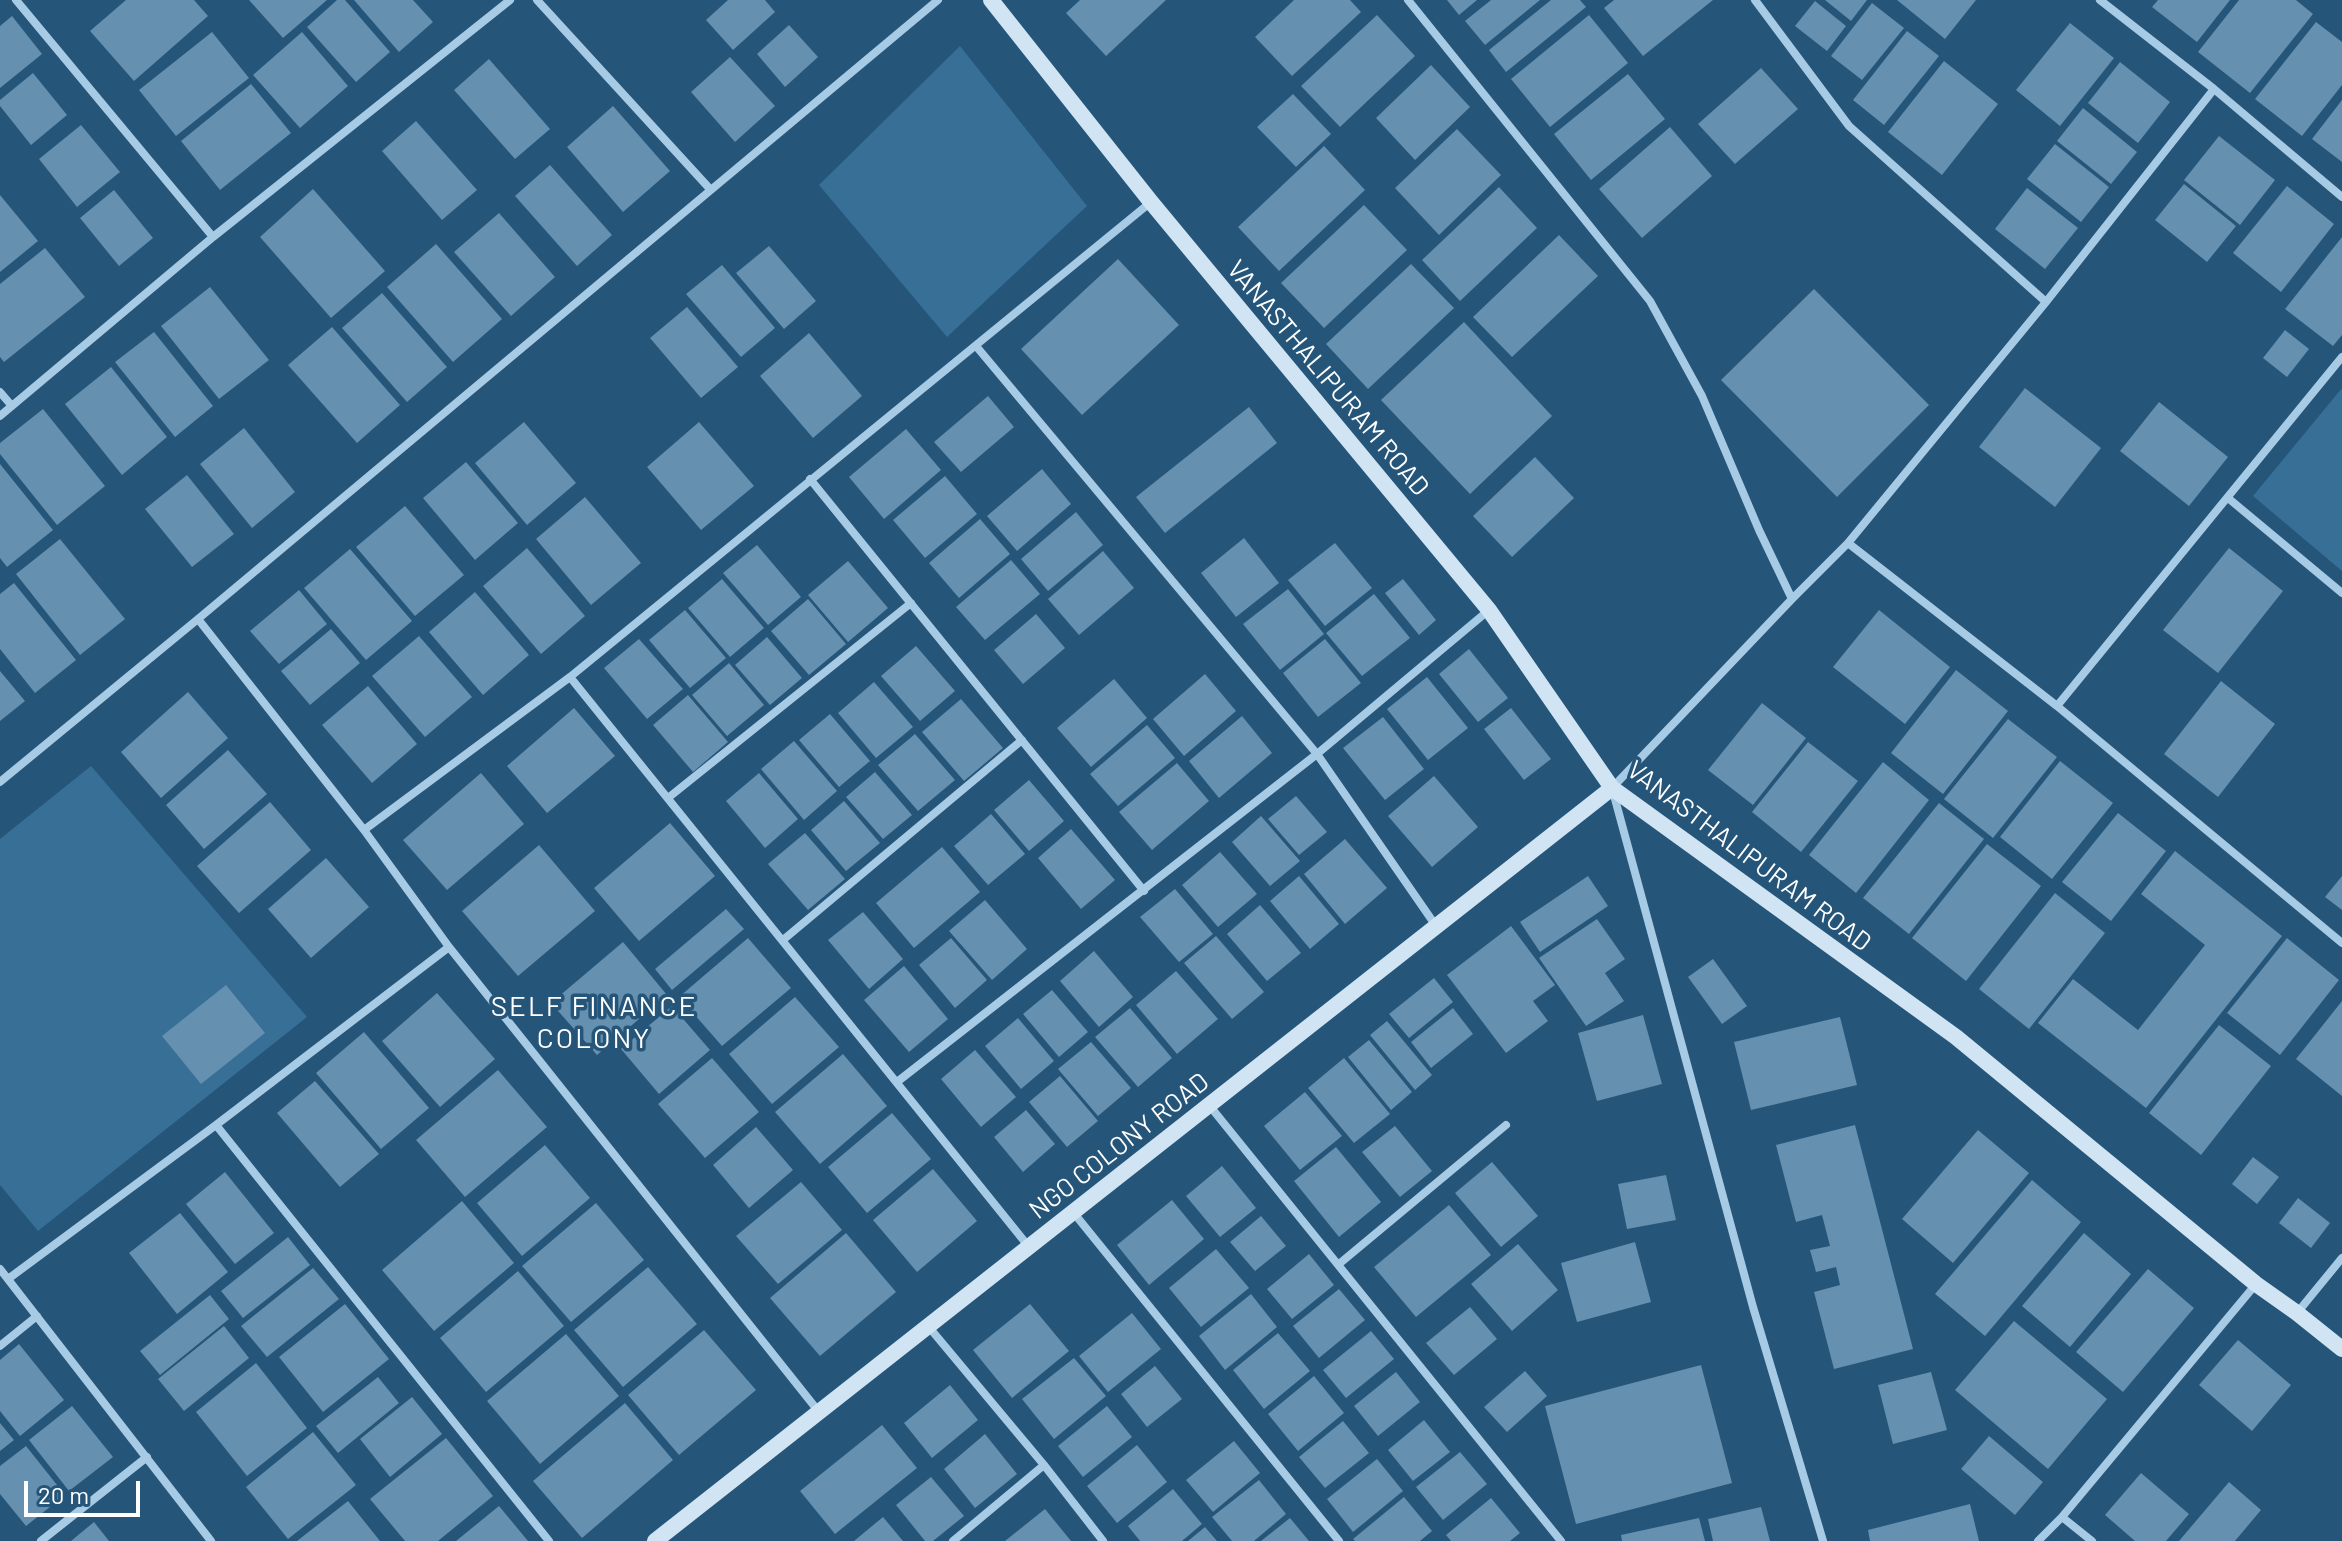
<!DOCTYPE html>
<style>
body{margin:0}
#map{position:relative;width:2342px;height:1541px;overflow:hidden;background:#255579;font-family:Barlow,sans-serif}
canvas{display:block}
.scale{position:absolute;left:24px;top:1481px;width:116px;height:36px;box-sizing:border-box;border:4px solid #fff;border-top:0;padding-left:10px;font-size:24px;line-height:28px;white-space:nowrap;color:#fff;-webkit-text-stroke:6px #255579;paint-order:stroke}
</style>
<div id="map">
<canvas width="2342" height="1541"></canvas>
<div class="scale">20 m</div>
</div>
<script>
const context = document.querySelector('canvas').getContext('2d');
context.lineJoin = 'round';
function fill(path, color) { context.fillStyle = color; context.fill(path, 'evenodd'); }
const shape = rows => new Path2D(rows.map(r => 'M' + r).join(''));
function trace(path, color, width, dash) { context.strokeStyle = color; context.lineWidth = width; context.lineCap = dash ? 'butt' : 'round'; context.setLineDash(dash || []); context.stroke(path); }
function label(font, color, halo, rows, align = 'center') {
  context.font = font + ' Barlow,sans-serif'; context.lineWidth = 7; context.setLineDash([]); context.textBaseline = 'middle'; context.strokeStyle = halo; context.fillStyle = color; for (const [text, x, y, turn = 0] of rows) {
    context.save(); context.translate(x, y); context.rotate((+turn || 0) * Math.PI / 180); context.textAlign = isNaN(turn) ? turn : align; if (halo) context.strokeText(text, 0, 0); context.fillText(text, 0, 0); context.restore();
  }
}
fill(shape([
 [960,46,1087,206,947,337,819,185],
 [2342,388,2342,571,2253,496],
 [91,766,307,1017,38,1231,0,1185,0,839]
]), '#386f97');
fill(shape([
 [126,0,194,0,208,16,134,81,90,31],
 [249,0,327,0,283,38],
 [337,0,345,0,390,52,356,82,307,27],
 [354,0,413,0,433,22,399,52],
 [728,0,765,0,775,12,733,50,706,20],
 [1080,0,1166,0,1106,56,1066,13],
 [1294,0,1350,0,1361,12,1292,76,1255,37],
 [1447,0,1477,0,1459,15],
 [1491,0,1540,0,1485,45,1465,21],
 [1551,0,1580,0,1586,7,1506,72,1489,50],
 [1614,0,1713,0,1643,56,1604,8],
 [1825,0,1867,0,1851,21],
 [1897,0,1976,0,1945,39],
 [2158,0,2230,0,2197,42,2152,7],
 [2239,0,2296,0,2313,14,2250,93,2198,52],
 [1815,1,1846,26,1827,51,1795,26],
 [1872,3,1904,28,1862,80,1831,56],
 [1377,15,1415,56,1340,127,1301,86],
 [1589,15,1628,63,1550,127,1511,79],
 [12,16,42,54,0,88,0,26],
 [2316,22,2342,42,2342,85,2302,136,2255,99],
 [2070,23,2114,58,2060,126,2016,90],
 [789,25,818,57,785,87,757,54],
 [1907,31,1939,56,1884,125,1853,100],
 [212,32,249,78,176,136,139,90],
 [302,32,348,86,300,128,253,75],
 [730,57,775,106,735,142,691,92],
 [489,59,550,129,515,159,454,90],
 [1944,61,1998,104,1942,175,1888,132],
 [2120,62,2170,102,2138,143,2088,103],
 [1431,65,1470,107,1415,160,1376,118],
 [1761,68,1798,109,1735,164,1698,124],
 [33,73,67,115,31,145,0,106,0,100],
 [1628,74,1665,119,1591,180,1554,134],
 [251,84,291,133,220,190,181,141],
 [1293,94,1331,134,1296,167,1257,127],
 [2342,100,2342,162,2312,139],
 [613,106,670,171,623,212,567,147],
 [2083,108,2137,152,2111,184,2057,141],
 [416,121,477,190,442,220,382,151],
 [81,125,120,172,77,207,39,159],
 [1670,127,1712,176,1642,238,1599,189],
 [1457,129,1501,175,1439,235,1395,188],
 [2219,136,2275,180,2240,225,2184,180],
 [2055,144,2109,187,2081,222,2027,179],
 [1324,146,1365,190,1279,271,1238,227],
 [550,165,612,235,577,266,515,196],
 [2184,184,2236,226,2207,262,2155,220],
 [2287,186,2334,224,2281,292,2233,253],
 [1499,187,1537,228,1460,301,1422,260],
 [2027,188,2078,228,2045,269,1995,229],
 [313,189,385,271,331,318,260,237],
 [114,190,153,238,119,266,80,218],
 [0,195,38,241,0,272],
 [1364,205,1407,250,1324,328,1281,283],
 [499,213,555,277,511,316,454,252],
 [1559,235,1598,276,1512,357,1473,317],
 [2342,237,2342,335,2333,346,2285,309],
 [436,244,502,319,453,362,387,287],
 [769,246,816,301,784,329,736,273],
 [45,248,85,297,4,362,0,357,0,284],
 [1118,259,1179,325,1082,415,1021,349],
 [1411,264,1454,308,1368,389,1326,344],
 [722,265,775,328,741,357,686,294],
 [210,287,269,360,219,399,161,326],
 [1814,289,1929,405,1837,497,1721,380],
 [382,293,447,367,407,402,342,328],
 [687,307,738,367,701,398,650,338],
 [1464,322,1552,416,1470,494,1381,400],
 [332,327,400,405,357,443,288,365],
 [2285,330,2309,349,2287,377,2263,358],
 [154,332,213,406,175,437,115,362],
 [809,333,862,396,813,438,760,376],
 [111,367,167,437,122,475,65,404],
 [2025,388,2101,448,2055,507,1979,447],
 [988,396,1014,427,961,472,934,442],
 [2159,402,2228,457,2189,506,2120,451],
 [1249,407,1277,443,1165,533,1136,497],
 [43,409,105,486,57,525,0,454,0,443],
 [524,422,576,483,527,525,475,463],
 [699,422,754,486,701,530,647,467],
 [244,428,295,492,252,528,200,464],
 [906,429,941,470,884,519,849,477],
 [1535,457,1574,498,1512,557,1473,516],
 [466,462,518,523,475,560,423,498],
 [0,464,53,530,7,567,0,558],
 [1042,469,1071,504,1017,551,987,516],
 [187,475,234,534,192,567,145,509],
 [945,476,977,514,925,558,893,520],
 [585,497,641,563,591,605,536,539],
 [405,506,464,575,415,616,356,547],
 [1076,512,1103,545,1048,591,1021,559],
 [980,519,1010,554,959,598,929,563],
 [1244,538,1279,583,1236,617,1201,573],
 [60,539,125,619,80,655,16,574],
 [1335,543,1372,588,1325,626,1288,580],
 [757,545,801,597,768,625,723,573],
 [527,548,585,616,541,654,483,586],
 [2229,548,2283,591,2218,673,2163,630],
 [350,549,412,621,366,660,304,588],
 [1103,551,1134,588,1079,635,1048,599],
 [1011,560,1040,594,985,640,956,607],
 [848,561,888,608,848,642,808,595],
 [722,579,764,628,730,657,688,608],
 [1403,579,1436,620,1419,635,1385,593],
 [14,583,76,660,35,693,0,649,0,594],
 [1288,589,1324,634,1280,670,1243,624],
 [299,590,327,624,279,664,250,631],
 [475,592,529,655,483,695,429,632],
 [1374,594,1410,638,1362,676,1326,633],
 [808,599,846,644,809,675,771,631],
 [685,610,726,658,690,688,649,640],
 [1879,610,1950,667,1905,724,1833,667],
 [1036,614,1065,648,1023,684,994,650],
 [331,629,360,663,310,705,281,671],
 [419,636,472,697,425,737,372,676],
 [767,637,802,678,770,705,735,665],
 [639,639,683,689,647,719,604,668],
 [1325,639,1361,683,1318,717,1283,673],
 [916,646,955,691,920,721,881,676],
 [1469,649,1508,698,1478,722,1439,674],
 [729,663,764,705,727,736,692,695],
 [1956,670,2008,711,1943,794,1891,753],
 [0,671,25,701,0,721],
 [1205,674,1236,711,1184,756,1153,719],
 [1427,677,1468,728,1428,760,1387,709],
 [1114,679,1147,718,1091,767,1057,728],
 [2221,681,2275,724,2218,797,2164,754],
 [874,682,913,727,876,758,838,713],
 [368,686,417,744,372,783,322,725],
 [188,692,228,738,161,798,121,752],
 [688,695,728,742,693,772,653,725],
 [961,699,1003,748,964,781,922,732],
 [1762,703,1806,738,1753,805,1708,770],
 [574,708,615,756,547,813,507,766],
 [1511,708,1551,759,1524,780,1484,729],
 [830,714,870,761,839,787,799,740],
 [1242,716,1272,753,1219,798,1189,761],
 [1383,717,1424,769,1385,800,1343,748],
 [2008,719,2057,757,1993,838,1944,799],
 [1147,725,1175,758,1118,806,1090,774],
 [915,734,955,780,918,811,878,765],
 [794,741,837,791,804,820,761,769],
 [1808,742,1858,781,1801,852,1752,812],
 [228,750,267,794,204,849,166,805],
 [2060,761,2113,803,2052,879,2000,837],
 [1883,762,1929,800,1856,893,1809,855],
 [1177,763,1209,801,1152,850,1119,812],
 [875,772,912,815,883,839,846,797],
 [481,773,524,824,447,890,403,840],
 [759,773,798,819,765,848,726,801],
 [1434,776,1478,827,1432,867,1388,816],
 [1029,780,1064,821,1029,851,994,810],
 [1296,796,1327,832,1299,855,1268,819],
 [844,801,880,843,846,871,811,830],
 [270,802,311,850,239,913,197,866],
 [1939,803,1984,839,1909,934,1863,898],
 [2118,813,2166,851,2111,921,2062,882],
 [991,814,1025,854,988,885,954,846],
 [1261,816,1300,861,1270,886,1232,842],
 [670,823,715,876,639,941,594,888],
 [1071,829,1115,880,1081,909,1038,858],
 [805,833,845,879,808,910,768,864],
 [1345,839,1387,888,1345,924,1304,874],
 [1987,844,2041,886,1966,981,1912,938],
 [539,845,595,911,518,976,462,911],
 [942,847,980,892,914,948,876,903],
 [2175,851,2282,936,2146,1108,2038,1023,2073,979,2138,1030,2205,945,2141,894],
 [1220,852,1257,894,1218,927,1182,885],
 [326,858,369,907,311,958,268,909],
 [1299,876,1339,924,1310,949,1270,901],
 [1588,876,1608,906,1540,952,1520,922],
 [2342,876,2342,910,2325,897],
 [1175,889,1213,934,1179,962,1140,917],
 [2055,893,2105,933,2029,1029,1979,989],
 [985,900,1027,949,992,980,949,931],
 [1260,905,1301,953,1267,981,1227,934],
 [726,909,744,929,672,990,655,969],
 [863,912,903,959,869,989,828,940],
 [1597,919,1625,959,1605,973,1624,1001,1586,1026,1539,958],
 [1511,926,1555,985,1533,1001,1548,1021,1506,1053,1447,975],
 [1216,936,1264,992,1232,1019,1184,963],
 [748,938,791,988,722,1046,679,997],
 [951,938,987,980,955,1008,919,965],
 [2287,938,2339,980,2280,1055,2227,1013],
 [623,942,667,995,597,1055,551,1003],
 [1094,951,1133,997,1099,1027,1060,981],
 [1713,959,1747,1006,1722,1024,1688,977],
 [904,966,948,1019,909,1052,864,1000],
 [1176,971,1218,1019,1177,1054,1136,1005],
 [1434,978,1453,1002,1409,1038,1389,1014],
 [226,985,265,1033,201,1084,162,1036],
 [1052,990,1088,1032,1059,1057,1023,1014],
 [437,993,495,1059,440,1107,382,1041],
 [795,997,839,1047,772,1104,729,1054],
 [2342,1001,2342,1096,2296,1059],
 [672,1006,710,1050,659,1094,621,1049],
 [1130,1008,1172,1058,1138,1087,1095,1037],
 [1453,1008,1473,1034,1431,1068,1411,1042],
 [1643,1015,1662,1084,1597,1101,1578,1033],
 [1840,1017,1857,1085,1751,1110,1734,1042],
 [1018,1018,1054,1061,1021,1089,985,1046],
 [1387,1021,1432,1075,1415,1090,1370,1035],
 [2219,1025,2271,1066,2201,1155,2149,1113],
 [364,1032,429,1108,381,1149,316,1073],
 [1369,1040,1412,1092,1391,1110,1348,1057],
 [1091,1042,1131,1088,1098,1116,1058,1069],
 [975,1050,1016,1097,981,1127,941,1079],
 [843,1054,887,1106,820,1164,775,1112],
 [712,1058,759,1112,705,1158,658,1104],
 [1344,1058,1390,1114,1354,1143,1308,1088],
 [498,1070,547,1127,465,1197,416,1140],
 [1060,1076,1098,1121,1067,1147,1029,1102],
 [315,1081,379,1154,340,1187,277,1113],
 [1305,1092,1342,1136,1300,1170,1264,1126],
 [1026,1110,1055,1144,1023,1172,994,1137],
 [892,1113,931,1159,867,1213,828,1167],
 [1855,1125,1913,1349,1834,1369,1814,1292,1840,1285,1836,1267,1816,1272,1810,1250,1830,1246,1822,1215,1796,1222,1776,1145],
 [1395,1126,1432,1171,1400,1197,1362,1152],
 [756,1127,793,1170,749,1208,713,1165],
 [1978,1130,2029,1173,1953,1263,1902,1219],
 [545,1145,590,1198,522,1256,477,1203],
 [1336,1147,1381,1202,1339,1237,1294,1181],
 [2253,1157,2279,1177,2257,1204,2232,1184],
 [1492,1162,1538,1216,1501,1247,1455,1193],
 [1222,1166,1256,1208,1220,1237,1186,1196],
 [933,1169,977,1221,917,1272,873,1220],
 [225,1172,274,1233,235,1264,186,1204],
 [1666,1175,1676,1220,1627,1229,1618,1184],
 [2032,1180,2081,1222,1985,1336,1935,1294],
 [801,1182,842,1230,778,1284,736,1236],
 [2298,1198,2330,1223,2311,1248,2279,1223],
 [1172,1200,1204,1239,1149,1285,1117,1245],
 [462,1201,514,1263,434,1331,382,1270],
 [596,1203,644,1260,571,1322,522,1266],
 [1449,1205,1491,1255,1416,1317,1374,1267],
 [180,1213,228,1272,177,1314,129,1253],
 [1261,1216,1286,1246,1255,1271,1230,1242],
 [846,1233,896,1292,820,1356,770,1298],
 [2084,1233,2131,1274,2070,1347,2022,1306],
 [288,1237,310,1265,243,1318,221,1291],
 [1635,1242,1651,1302,1577,1322,1561,1263],
 [1518,1244,1558,1290,1512,1331,1471,1284],
 [1216,1249,1249,1288,1201,1327,1169,1288],
 [1309,1254,1334,1285,1292,1319,1267,1289],
 [648,1267,697,1324,623,1387,574,1330],
 [313,1268,339,1299,267,1357,241,1326],
 [2148,1269,2194,1308,2123,1392,2076,1352],
 [518,1271,564,1326,486,1392,440,1338],
 [1339,1289,1365,1320,1319,1358,1293,1326],
 [1251,1294,1277,1327,1225,1370,1199,1336],
 [210,1295,229,1319,160,1375,140,1351],
 [345,1304,389,1359,323,1412,279,1357],
 [1030,1304,1069,1351,1012,1398,973,1350],
 [1470,1307,1497,1339,1454,1375,1426,1343],
 [1132,1313,1161,1349,1108,1392,1079,1356],
 [2014,1321,2107,1399,2048,1469,1955,1390],
 [224,1326,249,1358,184,1411,158,1379],
 [704,1330,756,1390,679,1455,628,1395],
 [1371,1331,1394,1359,1346,1398,1323,1370],
 [1278,1333,1310,1371,1264,1409,1233,1370],
 [566,1334,619,1396,540,1464,487,1401],
 [2238,1340,2291,1385,2252,1431,2199,1385],
 [19,1344,64,1400,20,1436,0,1411,0,1360],
 [1074,1358,1106,1396,1054,1439,1022,1399],
 [256,1363,307,1428,247,1476,196,1412],
 [1701,1365,1732,1483,1576,1524,1545,1406],
 [1155,1366,1182,1399,1147,1427,1121,1394],
 [1525,1371,1547,1396,1507,1432,1484,1407],
 [1396,1372,1420,1402,1378,1436,1354,1406],
 [1931,1372,1947,1430,1893,1444,1878,1385],
 [1314,1376,1344,1413,1298,1451,1268,1414],
 [378,1377,399,1403,338,1453,316,1426],
 [950,1385,978,1420,932,1458,904,1423],
 [412,1397,442,1434,390,1477,360,1439],
 [625,1403,673,1460,582,1538,533,1481],
 [72,1406,113,1457,69,1491,29,1440],
 [1107,1406,1132,1437,1083,1477,1058,1446],
 [1424,1420,1450,1452,1413,1481,1388,1450],
 [1343,1421,1369,1453,1325,1488,1299,1457],
 [0,1423,14,1440,0,1451],
 [882,1425,917,1468,835,1534,800,1491],
 [313,1432,356,1485,288,1539,246,1487],
 [985,1434,1017,1474,975,1508,944,1469],
 [1989,1436,2043,1482,2015,1515,1961,1469],
 [446,1438,493,1496,438,1541,405,1541,370,1499],
 [1234,1441,1260,1473,1213,1512,1186,1480],
 [1137,1445,1167,1482,1117,1523,1087,1486],
 [26,1446,65,1495,26,1526,0,1494,0,1466],
 [1460,1452,1487,1484,1443,1520,1416,1487],
 [1377,1459,1403,1491,1353,1532,1327,1499],
 [2141,1473,2189,1514,2166,1541,2135,1541,2105,1515],
 [931,1477,964,1516,933,1541,925,1541,896,1505],
 [1259,1480,1286,1514,1254,1541,1232,1541,1212,1517],
 [2229,1482,2261,1510,2235,1541,2179,1541],
 [1173,1489,1202,1524,1182,1541,1140,1541,1128,1526],
 [1404,1497,1432,1531,1420,1541,1355,1541,1353,1539],
 [1491,1498,1520,1533,1510,1541,1451,1541,1446,1535],
 [348,1501,380,1541,297,1541],
 [1970,1504,1979,1541,1870,1541,1868,1530],
 [499,1506,528,1541,456,1541],
 [1761,1507,1770,1541,1713,1541,1708,1519],
 [1045,1509,1071,1541,1005,1541],
 [883,1517,903,1541,854,1541],
 [1290,1518,1309,1541,1261,1541],
 [1699,1518,1705,1541,1622,1541,1621,1535],
 [94,1522,109,1541,71,1541],
 [1205,1527,1217,1541,1188,1541]
]), '#6590af');
trace(shape([
 [16,0,213,237],
 [537,0,710,189],
 [1408,0,1650,301,1702,396,1759,530,1792,599],
 [1755,0,1849,126,2046,302],
 [2100,0,2214,89],
 [976,346,1317,754,1436,926],
 [0,392,12,406],
 [0,416,213,237,510,0],
 [810,479,1144,891],
 [2228,498,2342,593],
 [1848,543,2057,706,2342,943],
 [198,619,364,830,449,947,819,1412],
 [570,677,1029,1247],
 [2057,706,2342,357],
 [0,782,198,619,938,0],
 [668,798,911,603],
 [364,830,570,677,1151,202],
 [783,940,1022,740],
 [897,1082,1317,754,1489,610],
 [1209,1105,1561,1541],
 [216,1125,549,1541],
 [1073,1212,1339,1541],
 [1339,1264,1506,1125],
 [0,1269,211,1541],
 [8,1279,216,1125,449,947],
 [2297,1313,2342,1258],
 [928,1326,1044,1465,1103,1541],
 [0,1346,37,1316],
 [2062,1517,2092,1541],
 [41,1541,147,1457],
 [953,1541,1044,1465],
 [1823,1541,1753,1307,1612,788,1792,599,1848,543,2046,302,2214,89,2342,197],
 [2038,1541,2062,1517,2256,1284]
]), '#a7cbe4', 8);
trace(shape([
 [991,0,1151,202,1489,610,1612,788,1956,1037,2256,1284,2297,1313,2342,1349],
 [655,1541,1612,788]
]), '#d0e4f4', 16);
label('26px', '#fff', '#255579', [
 ["VANASTHALIPURAM ROAD",1328,378,50],
 ["VANASTHALIPURAM ROAD",1749,856,37],
 ["NGO COLONY ROAD",1119,1146,-38]
]);
context.letterSpacing = '2px';
label('28px', '#fff', '#255579', [
 ["SELF FINANCE",594,1007],
 ["COLONY",594,1039]
]);
context.letterSpacing = '0px';
</script>
